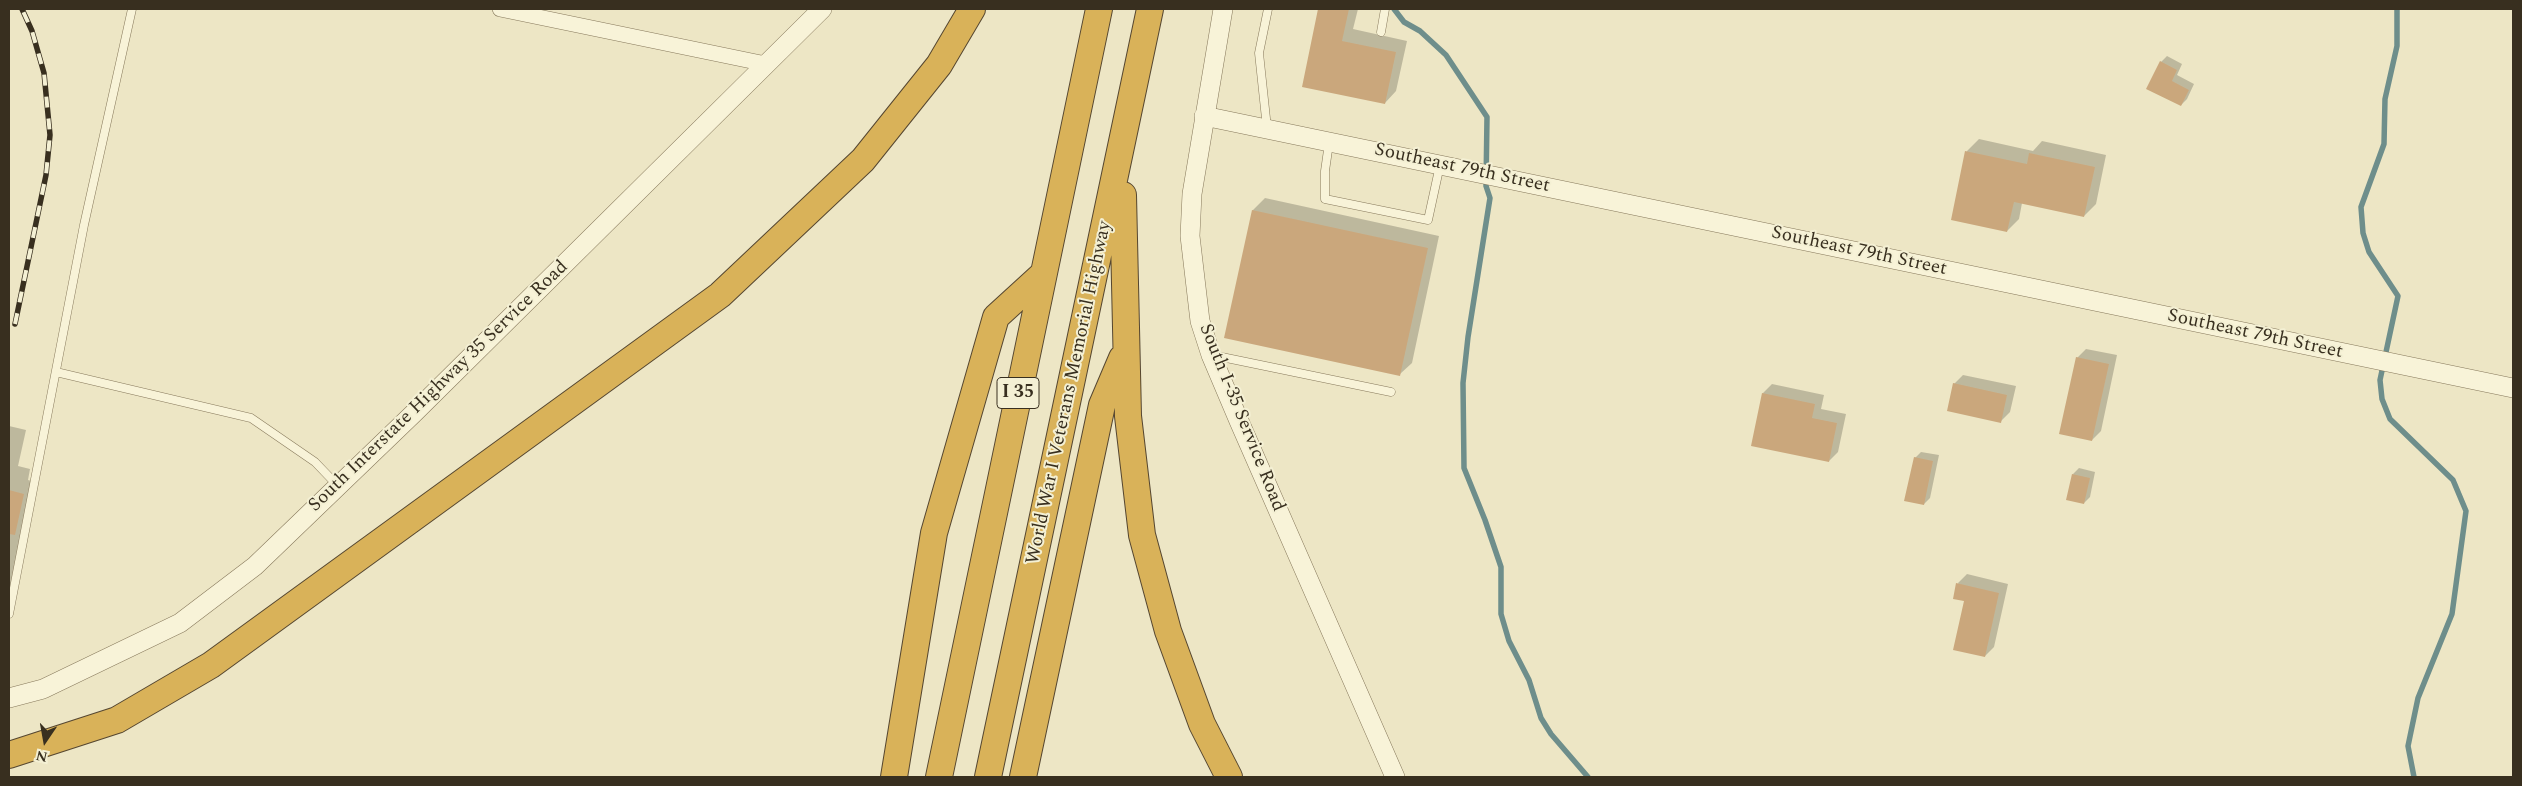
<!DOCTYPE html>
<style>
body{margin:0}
#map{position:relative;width:2522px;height:786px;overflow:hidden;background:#ede6c5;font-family:Spectral,serif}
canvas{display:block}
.frame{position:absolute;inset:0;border:10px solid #382f1f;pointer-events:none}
.north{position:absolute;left:20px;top:716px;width:50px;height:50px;-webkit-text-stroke:4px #f4f0d4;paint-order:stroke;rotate:192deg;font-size:14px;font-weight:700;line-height:20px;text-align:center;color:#382f1f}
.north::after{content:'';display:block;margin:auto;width:18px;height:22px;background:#382f1f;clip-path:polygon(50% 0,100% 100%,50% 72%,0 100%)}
</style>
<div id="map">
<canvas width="2522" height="786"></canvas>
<div class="frame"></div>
<div class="north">N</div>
</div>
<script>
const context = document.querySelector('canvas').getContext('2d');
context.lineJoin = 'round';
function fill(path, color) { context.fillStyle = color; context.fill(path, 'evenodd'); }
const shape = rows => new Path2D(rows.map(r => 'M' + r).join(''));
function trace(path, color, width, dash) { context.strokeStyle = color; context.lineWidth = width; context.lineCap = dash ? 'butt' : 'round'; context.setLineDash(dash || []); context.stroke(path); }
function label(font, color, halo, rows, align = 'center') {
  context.font = font + ' Spectral,serif'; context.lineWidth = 4; context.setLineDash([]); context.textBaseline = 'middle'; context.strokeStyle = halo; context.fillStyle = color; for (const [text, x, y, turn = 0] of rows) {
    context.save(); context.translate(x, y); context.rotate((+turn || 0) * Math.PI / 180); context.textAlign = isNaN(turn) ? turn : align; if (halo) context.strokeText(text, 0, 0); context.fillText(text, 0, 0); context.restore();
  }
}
fill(shape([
 [1320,9,1358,9,1353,29,1407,41,1396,91,1385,103,1304,86],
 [2167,56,2182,64,2177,75,2194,84,2187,99,2181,105,2161,62],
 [1979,139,2033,151,2042,141,2106,155,2096,204,2084,216,2022,203,2019,219,2007,231,1952,219,1967,151],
 [1265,198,1439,236,1412,363,1400,374,1226,337,1253,210],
 [2086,349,2117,355,2101,431,2092,440,2077,358],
 [1963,375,2016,386,2010,412,2001,421,1954,384],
 [1772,384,1824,395,1821,409,1846,414,1838,452,1829,461,1752,445,1763,393],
 [9,426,26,430,18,466,30,469,28,480,35,482,9,601],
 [1921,452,1939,455,1930,498,1924,504,1915,458],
 [2079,468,2095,472,2090,497,2084,503,2073,474],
 [1967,574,2008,584,1994,647,1985,656,1958,583]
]), '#0003');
trace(shape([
 [1394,9,1404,22,1420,31,1446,55,1487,117,1486,186,1490,198,1468,337,1463,383,1464,468,1485,520,1501,567,1501,614,1509,641,1529,680,1541,718,1551,734,1588,777],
 [2397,9,2397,46,2385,99,2384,144,2361,207,2363,233,2369,252,2398,296,2380,380,2382,399,2390,419,2453,480,2466,511,2452,614,2418,698,2408,746,2414,777]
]), '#6e8e8b', 5.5);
fill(shape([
 [1318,9,1349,9,1342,41,1396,52,1385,104,1302,87],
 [2160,61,2177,70,2172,81,2189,90,2181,106,2146,89],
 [1965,151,2027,164,2029,153,2095,167,2084,217,2014,202,2007,232,1951,220],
 [1252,210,1428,248,1400,376,1224,338],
 [2076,357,2109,364,2092,441,2059,434],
 [1953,383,2007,395,2001,423,1947,411],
 [1762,393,1815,404,1812,418,1837,423,1829,462,1751,446],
 [1914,457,1933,461,1924,505,1904,501],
 [2072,474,2090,478,2084,504,2066,500],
 [9,490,24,494,15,535,9,534],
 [1956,583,1999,593,1985,657,1953,650,1964,601,1953,599]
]), '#caa77c');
const service = shape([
 [1381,32,1385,9],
 [1267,128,1259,53,1268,9],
 [1329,143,1325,171,1325,199,1428,220,1440,165],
 [1212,355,1391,392],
 [56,372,251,418,315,462,338,486],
 [9,614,84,225,132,9]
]);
const minor = shape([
 [500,9,766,64]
]);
const tertiary = shape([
 [1223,9,1192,194,1190,236,1200,321,1211,355,1239,421,1395,777],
 [1204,116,2513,388],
 [9,698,43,689,180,623,255,566,414,413,822,9]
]);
const motorway = shape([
 [1123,195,1128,416,1142,535,1168,631,1202,724,1229,777],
 [9,755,117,720,211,665,720,295,863,160,939,65,972,9],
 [894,777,934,533,996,317,1042,275],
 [939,777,1099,9],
 [988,777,1150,9],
 [1023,777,1102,405,1122,358]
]);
trace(service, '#87795c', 9);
trace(minor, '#87795c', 16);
trace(tertiary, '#87795c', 20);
trace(motorway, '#554630', 28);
trace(service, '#f8f3d8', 8);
trace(minor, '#f8f3d8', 15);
trace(tertiary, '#f8f3d8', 19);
trace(motorway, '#d9b259', 26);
const rail = shape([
 [15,324,46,175,50,135,44,73,32,31,22,9]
]);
trace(rail, '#382f1f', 5.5);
trace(rail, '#f4f0d4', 4, [11]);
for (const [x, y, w] of [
 [1018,393,42]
]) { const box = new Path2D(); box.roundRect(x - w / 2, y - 15.5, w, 31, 4); context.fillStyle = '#f4f0d4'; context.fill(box); trace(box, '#382f1f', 1); }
label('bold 18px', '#382f1f', null, [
 ["I 35",1018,393]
]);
label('19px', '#382f1f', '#f4f0d4', [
 ["Southeast 79th Street",1462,169,12],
 ["Southeast 79th Street",1859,252,12],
 ["Southeast 79th Street",2255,335,12],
 ["South Interstate Highway 35 Service Road",439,387,-44],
 ["World War I Veterans Memorial Highway",1070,393,-78],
 ["South I-35 Service Road",1241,418,68]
]);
</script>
